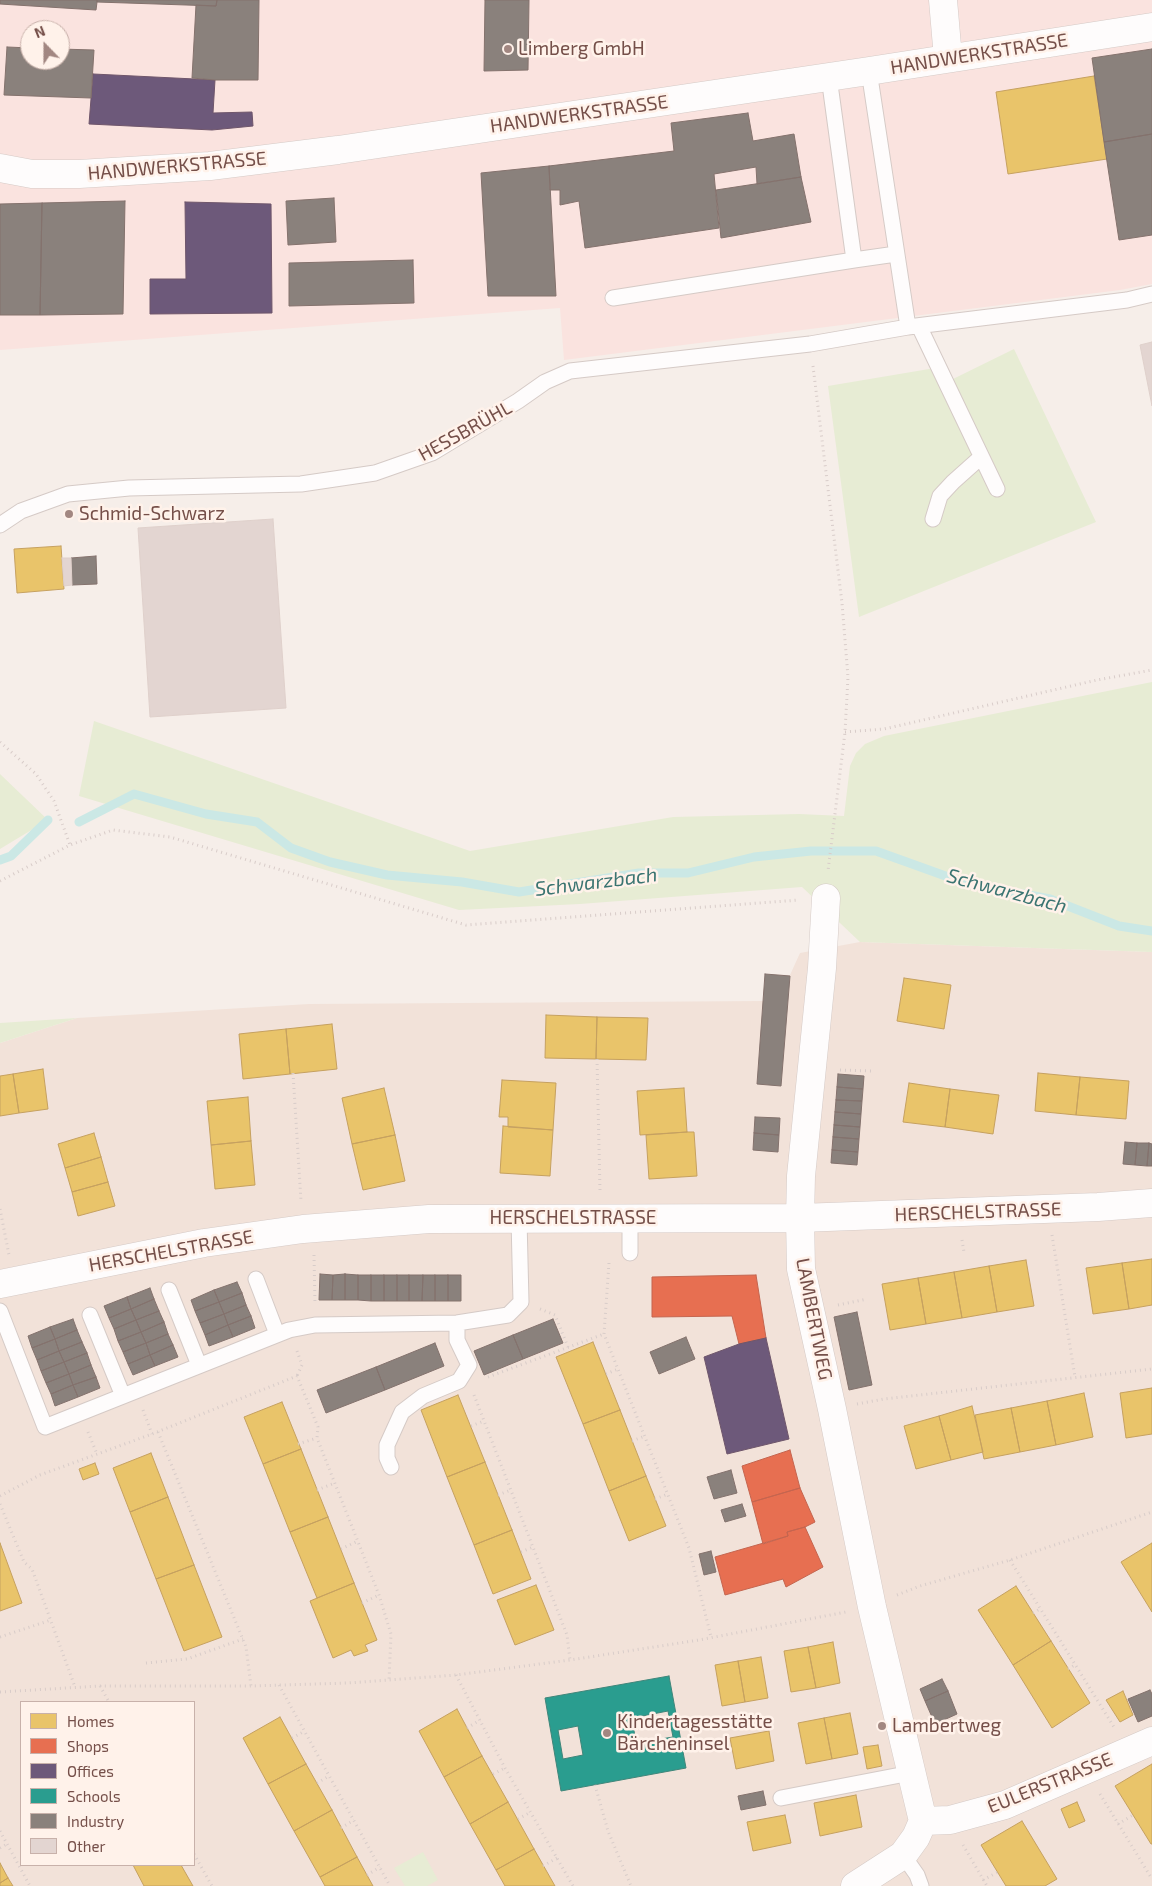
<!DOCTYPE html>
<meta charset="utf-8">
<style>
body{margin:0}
#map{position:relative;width:1152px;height:1886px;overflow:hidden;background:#f6eee9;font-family:"Exo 2",sans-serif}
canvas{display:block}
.legend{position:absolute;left:20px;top:1701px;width:175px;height:165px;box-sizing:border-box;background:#fff2ea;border:1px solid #c8b1aa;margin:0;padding:6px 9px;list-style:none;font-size:15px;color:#754f49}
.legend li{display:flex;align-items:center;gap:10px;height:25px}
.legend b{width:25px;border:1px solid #c8b1aa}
.north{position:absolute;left:20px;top:20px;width:50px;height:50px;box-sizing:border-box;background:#fff2ea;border:1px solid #c8b1aa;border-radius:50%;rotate:338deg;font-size:14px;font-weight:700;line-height:20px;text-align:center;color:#754f49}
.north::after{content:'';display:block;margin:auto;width:18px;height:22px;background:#a28781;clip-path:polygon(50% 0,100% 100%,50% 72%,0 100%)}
</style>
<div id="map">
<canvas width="1152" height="1886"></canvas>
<ul class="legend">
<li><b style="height:14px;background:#e9c46a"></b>Homes</li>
<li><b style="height:14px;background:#e76f51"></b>Shops</li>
<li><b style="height:14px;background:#6d597a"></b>Offices</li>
<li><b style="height:14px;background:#2a9d8f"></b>Schools</li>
<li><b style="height:14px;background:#8a817c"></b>Industry</li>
<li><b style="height:14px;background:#e3d5d1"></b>Other</li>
</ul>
<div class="north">N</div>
</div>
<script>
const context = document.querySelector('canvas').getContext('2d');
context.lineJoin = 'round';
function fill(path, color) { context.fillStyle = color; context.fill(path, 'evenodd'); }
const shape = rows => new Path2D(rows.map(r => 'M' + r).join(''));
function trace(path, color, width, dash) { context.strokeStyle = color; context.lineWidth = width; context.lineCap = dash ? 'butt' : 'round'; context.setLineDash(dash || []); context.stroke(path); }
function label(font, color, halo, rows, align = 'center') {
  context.font = font + ' "Exo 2",sans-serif'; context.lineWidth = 5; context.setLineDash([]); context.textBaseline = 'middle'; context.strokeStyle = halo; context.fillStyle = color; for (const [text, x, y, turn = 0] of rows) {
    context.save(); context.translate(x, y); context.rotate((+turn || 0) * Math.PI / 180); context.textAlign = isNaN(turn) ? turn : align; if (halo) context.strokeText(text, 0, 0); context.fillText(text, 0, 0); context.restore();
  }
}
fill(shape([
 [860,942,1152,952,1152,1886,0,1886,0,1043,77,1018,309,1004,763,1001,765,974,790,975,800,953],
 [21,1702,194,1702,194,1865,21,1865]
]), '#f2e2d9');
fill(shape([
 [0,0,1152,0,1152,284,1120,290,564,360,560,308,0,350],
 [30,30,60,30,60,60,30,60]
]), '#fae3df');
fill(shape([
 [1014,349,1096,522,859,617,828,386,947,366,953,379],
 [1152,682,1152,952,860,942,802,887,580,904,459,910,79,796,94,721,470,851,673,817,799,814,844,816,850,766,856,753,865,744,884,736],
 [0,774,48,820,0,849],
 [77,1018,0,1043,0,1023],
 [423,1852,438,1880,427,1886,405,1886,394,1868]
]), '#e7ecd4');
const homes = shape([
 [1094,76,1107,159,1008,174,996,92,1094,76],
 [61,546,64,589,17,593,14,549,61,546],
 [904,978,951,985,944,1029,897,1021,904,978],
 [546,1015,597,1017,596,1059,545,1058,546,1015],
 [597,1017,648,1018,646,1060,596,1059,597,1017],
 [332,1024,337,1069,290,1074,286,1029,332,1024],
 [286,1029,290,1074,243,1079,239,1034,286,1029],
 [43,1069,48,1109,19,1113,13,1074,43,1069],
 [1038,1073,1080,1077,1076,1115,1035,1111,1038,1073],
 [13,1074,19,1113,0,1116,0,1076,13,1074],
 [1080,1077,1129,1081,1126,1119,1076,1115,1080,1077],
 [502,1080,556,1083,553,1130,508,1127,508,1117,499,1117,502,1080],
 [909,1083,950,1089,945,1127,903,1122,909,1083],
 [384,1088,395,1135,352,1144,342,1098,384,1088],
 [684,1088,687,1132,640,1135,637,1091,684,1088],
 [950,1089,999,1095,993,1134,945,1127,950,1089],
 [248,1097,251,1141,211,1145,207,1101,248,1097],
 [503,1126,553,1130,550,1176,500,1173,503,1126],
 [687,1132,694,1132,697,1176,649,1179,646,1135,687,1132],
 [94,1133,101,1157,65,1168,58,1144,94,1133],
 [395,1135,405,1181,363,1190,352,1144,395,1135],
 [251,1141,255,1185,215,1189,211,1145,251,1141],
 [101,1157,108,1182,72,1192,65,1168,101,1157],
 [108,1182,115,1206,78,1216,72,1192,108,1182],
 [1152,1259,1152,1305,1129,1309,1122,1263,1152,1259],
 [1026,1260,1034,1306,997,1312,989,1266,1026,1260],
 [1122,1263,1129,1309,1093,1314,1086,1268,1122,1263],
 [989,1266,997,1312,962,1318,954,1272,989,1266],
 [954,1272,962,1318,926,1324,918,1278,954,1272],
 [918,1278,926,1324,890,1330,882,1284,918,1278],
 [593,1342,620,1410,583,1424,556,1357,593,1342],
 [1152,1388,1152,1434,1126,1438,1120,1393,1152,1388],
 [1084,1393,1093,1437,1056,1445,1047,1401,1084,1393],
 [458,1395,485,1462,447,1477,421,1410,458,1395],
 [1047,1401,1056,1445,1020,1452,1011,1408,1047,1401],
 [282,1402,301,1449,263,1464,244,1417,282,1402],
 [972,1406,983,1452,951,1460,939,1416,972,1406],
 [1011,1408,1020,1452,984,1459,975,1415,1011,1408],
 [620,1410,646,1476,609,1491,583,1424,620,1410],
 [939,1416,951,1460,916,1469,904,1426,939,1416],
 [301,1449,328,1517,290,1532,263,1464,301,1449],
 [151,1453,168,1497,130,1512,113,1468,151,1453],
 [485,1462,512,1530,474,1545,447,1477,485,1462],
 [95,1463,99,1474,83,1480,79,1469,95,1463],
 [646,1476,666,1526,629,1541,609,1491,646,1476],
 [168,1497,194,1565,156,1579,130,1512,168,1497],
 [328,1517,354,1583,317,1598,290,1532,328,1517],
 [512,1530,531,1579,493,1594,474,1545,512,1530],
 [0,1543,22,1603,0,1611,0,1543],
 [1152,1543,1152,1612,1121,1562,1152,1543],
 [194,1565,222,1637,184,1651,156,1579,194,1565],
 [354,1583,377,1640,365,1645,368,1651,354,1656,351,1650,333,1658,310,1601,354,1583],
 [536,1585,554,1630,515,1645,497,1600,536,1585],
 [1016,1586,1051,1641,1013,1665,978,1610,1016,1586],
 [1051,1641,1090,1703,1052,1728,1013,1665,1051,1641],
 [833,1642,840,1683,816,1688,808,1647,833,1642],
 [808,1647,816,1688,791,1692,784,1651,808,1647],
 [761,1657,768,1698,745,1702,738,1661,761,1657],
 [738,1661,745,1702,722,1706,715,1665,738,1661],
 [1123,1691,1133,1715,1120,1722,1106,1700,1123,1691],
 [457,1709,482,1756,444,1777,419,1731,457,1709],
 [850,1713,858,1754,832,1759,824,1718,850,1713],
 [280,1717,306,1764,268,1784,243,1738,280,1717],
 [824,1718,832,1759,806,1764,798,1723,824,1718],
 [769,1731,774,1761,736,1769,730,1738,769,1731],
 [878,1745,882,1766,867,1769,863,1747,878,1745],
 [482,1756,508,1802,470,1824,444,1777,482,1756],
 [306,1764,332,1810,294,1831,268,1784,306,1764],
 [1152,1764,1152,1844,1151,1844,1115,1786,1152,1764],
 [856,1795,862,1827,820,1836,814,1803,856,1795],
 [508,1802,534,1849,496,1870,470,1824,508,1802],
 [1077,1802,1085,1821,1069,1828,1061,1809,1077,1802],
 [332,1810,357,1857,320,1877,294,1831,332,1810],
 [785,1815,791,1843,753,1851,747,1822,785,1815],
 [1022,1821,1057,1879,1045,1886,1006,1886,981,1845,1022,1821],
 [534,1849,555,1886,505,1886,496,1870,534,1849],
 [357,1857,373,1886,325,1886,320,1877,357,1857],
 [0,1863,8,1878,0,1883,0,1863],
 [133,1865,181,1865,193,1886,144,1886,133,1865],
 [8,1878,13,1886,0,1886,0,1883,8,1878]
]);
fill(homes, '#e9c46a');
trace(homes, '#c6a160', 1);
const shops = shape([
 [756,1275,766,1338,739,1344,732,1316,652,1317,652,1277,756,1275],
 [790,1450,800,1488,752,1502,742,1466,790,1450],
 [800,1488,815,1522,805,1527,787,1532,788,1536,763,1544,752,1502,800,1488],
 [805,1527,823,1567,786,1587,783,1579,725,1595,715,1557,788,1536,787,1532,805,1527]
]);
fill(shops, '#e76f51');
trace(shops, '#c5654f', 1);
const offices = shape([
 [93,74,215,80,213,113,252,112,253,126,212,130,89,124,93,74],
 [185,202,271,204,272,313,150,314,150,279,186,279,185,202],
 [766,1338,789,1439,727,1454,704,1357,739,1344,766,1338]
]);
fill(offices, '#6d597a');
trace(offices, '#6f566b', 1);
const schools = shape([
 [669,1676,686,1768,561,1791,545,1698,669,1676],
 [668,1711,673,1737,636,1743,632,1718,668,1711],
 [578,1726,583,1755,563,1759,558,1730,578,1726]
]);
fill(schools, '#2a9d8f');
trace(schools, '#40867a', 1);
const industry = shape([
 [0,0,97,0,97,2,96,10,0,4,0,0],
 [97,0,217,0,216,6,97,2,97,0],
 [217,0,259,0,258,80,215,80,192,78,196,5,216,6,217,0],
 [485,0,529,0,528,70,484,71,485,0],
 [7,47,30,48,30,60,60,60,60,49,94,50,91,98,4,95,7,47],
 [1152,49,1152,134,1104,142,1092,58,1152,49],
 [748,113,753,141,794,134,801,177,757,184,756,167,714,174,719,228,585,248,579,201,560,205,560,190,550,190,549,166,674,151,671,123,748,113],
 [1152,134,1152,235,1119,240,1104,142,1152,134],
 [549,166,556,296,488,296,481,173,549,166],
 [801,177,811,222,721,238,716,190,801,177],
 [334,198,336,242,288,245,286,201,334,198],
 [125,201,123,314,40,315,42,203,125,201],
 [42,203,40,315,0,315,0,204,42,203],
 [413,260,414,303,289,306,289,263,413,260],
 [96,556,97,584,72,585,71,558,96,556],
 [765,974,790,976,781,1086,757,1084,765,974],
 [838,1074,864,1076,863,1089,837,1087,838,1074],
 [837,1087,863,1089,862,1101,836,1100,837,1087],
 [836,1100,862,1101,861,1114,835,1112,836,1100],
 [835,1112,861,1114,860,1127,834,1125,835,1112],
 [755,1117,780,1118,779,1135,754,1133,755,1117],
 [834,1125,860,1127,859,1139,833,1137,834,1125],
 [754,1133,779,1135,778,1152,753,1150,754,1133],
 [833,1137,859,1139,858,1152,832,1150,833,1137],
 [1125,1142,1137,1143,1135,1165,1123,1164,1125,1142],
 [1137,1143,1149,1143,1147,1166,1135,1165,1137,1143],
 [1149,1143,1152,1144,1152,1166,1147,1166,1149,1143],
 [832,1150,858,1152,857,1165,831,1163,832,1150],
 [320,1274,333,1275,332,1300,319,1300,320,1274],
 [345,1274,358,1275,358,1300,345,1300,345,1274],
 [345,1274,345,1300,332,1300,333,1275,345,1274],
 [358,1275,371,1275,371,1301,358,1300,358,1275],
 [371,1275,384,1275,384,1301,371,1301,371,1275],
 [384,1275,397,1275,397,1301,384,1301,384,1275],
 [397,1275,409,1275,409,1301,397,1301,397,1275],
 [409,1275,423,1275,422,1301,409,1301,409,1275],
 [423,1275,435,1275,435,1301,422,1301,423,1275],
 [435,1275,448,1275,448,1301,435,1301,435,1275],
 [448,1275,461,1275,461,1301,448,1301,448,1275],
 [237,1282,242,1293,219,1302,214,1290,237,1282],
 [150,1288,154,1299,131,1309,127,1297,150,1288],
 [214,1290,219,1302,195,1311,191,1300,214,1290],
 [242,1293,246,1305,224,1314,219,1302,242,1293],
 [127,1297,131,1309,109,1318,104,1306,127,1297],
 [154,1299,159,1311,136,1320,131,1309,154,1299],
 [219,1302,224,1314,200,1323,195,1311,219,1302],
 [246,1305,251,1316,228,1325,224,1314,246,1305],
 [131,1309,136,1320,114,1329,109,1318,131,1309],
 [159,1311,164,1322,141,1332,136,1320,159,1311],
 [857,1312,872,1385,849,1390,834,1317,857,1312],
 [224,1314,228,1325,205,1335,200,1323,224,1314],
 [251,1316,255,1328,233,1337,228,1325,251,1316],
 [73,1319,77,1330,55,1339,50,1327,73,1319],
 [553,1319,563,1343,523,1359,513,1335,553,1319],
 [136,1320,141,1332,118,1341,114,1329,136,1320],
 [164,1322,168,1334,146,1343,141,1332,164,1322],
 [228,1325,233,1337,209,1346,205,1335,228,1325],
 [50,1327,55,1339,32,1348,28,1336,50,1327],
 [77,1330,82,1342,59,1351,55,1339,77,1330],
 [141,1332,146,1343,123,1352,118,1341,141,1332],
 [168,1334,173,1345,150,1355,146,1343,168,1334],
 [513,1335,523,1359,484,1375,474,1351,513,1335],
 [686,1337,695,1359,659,1374,650,1352,686,1337],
 [55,1339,59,1351,37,1360,32,1348,55,1339],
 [82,1342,87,1353,64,1362,59,1351,82,1342],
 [146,1343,150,1355,128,1364,123,1352,146,1343],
 [435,1343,444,1366,385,1390,376,1367,435,1343],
 [173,1345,178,1357,155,1366,150,1355,173,1345],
 [59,1351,64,1362,41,1371,37,1360,59,1351],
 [87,1353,91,1365,69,1374,64,1362,87,1353],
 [150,1355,155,1366,133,1375,128,1364,150,1355],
 [64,1362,69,1374,46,1383,41,1371,64,1362],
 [91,1365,96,1377,73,1385,69,1374,91,1365],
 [376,1367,385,1390,326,1413,317,1390,376,1367],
 [69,1374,73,1385,51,1394,46,1383,69,1374],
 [96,1377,100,1388,78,1397,73,1385,96,1377],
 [73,1385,78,1397,55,1406,51,1394,73,1385],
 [731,1470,737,1493,714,1499,707,1477,731,1470],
 [742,1504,746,1516,725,1522,721,1510,742,1504],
 [711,1551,716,1572,704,1575,699,1554,711,1551],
 [942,1679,948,1691,925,1701,920,1689,942,1679],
 [1150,1690,1152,1694,1152,1716,1138,1722,1128,1699,1150,1690],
 [948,1691,957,1714,935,1724,925,1701,948,1691],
 [763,1791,766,1805,741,1810,738,1796,763,1791]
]);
fill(industry, '#8a817c');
trace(industry, '#84726d', 1);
trace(shape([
 [79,822,134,794,206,814,257,822,291,848,330,862,387,875,462,882,519,892,639,873,688,873,754,857,811,851,876,851,965,883,1050,899,1119,926,1152,931],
 [0,860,11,856,48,820]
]), '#cbe8e5', 9);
const building = shape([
 [1152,342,1152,406,1140,345,1152,342],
 [273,519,286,708,150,717,138,528,273,519],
 [62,558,71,558,72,585,64,586,62,558]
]);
fill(building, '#e3d5d1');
trace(building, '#dfd0cb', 1);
const lane = shape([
 [869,71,908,327],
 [854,260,896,254],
 [613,298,854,260,829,77],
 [919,326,997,489],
 [933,519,940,496,953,482,981,457],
 [0,525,21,511,68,494,129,488,301,484,375,473,432,453,518,401,545,382,570,371,810,344,908,327,1127,300,1152,294],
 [630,1219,630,1253],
 [256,1279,277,1334],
 [169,1290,199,1365],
 [0,1311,45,1427,289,1330,315,1325,457,1323,508,1315,521,1302,519,1219],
 [90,1315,123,1396],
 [391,1467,387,1458,387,1445,402,1412,423,1396,459,1381,469,1365,457,1340,457,1323],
 [781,1798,911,1773],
 [903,1855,917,1875,921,1886]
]);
const street = shape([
 [943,0,948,58],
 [0,168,32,174,79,174,210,166,338,150,869,71,1152,27],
 [826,898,822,968,801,1176,800,1218,801,1269,832,1409,872,1607,923,1821],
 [0,1284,204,1243,303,1229,429,1219,800,1218,1098,1207,1152,1203],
 [923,1821,950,1820,1005,1805,1152,1741],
 [855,1886,903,1855,916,1837,923,1821]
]);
trace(lane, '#d5cac6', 17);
trace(street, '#d5cac6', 29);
trace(shape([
 [813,366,842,603,848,677,845,732,828,871],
 [845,732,884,729,1097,680,1152,670],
 [0,742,36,774,54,801,70,845],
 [0,881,70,845,113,830,170,837,466,925,799,900],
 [597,1059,600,1191],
 [840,1070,871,1071],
 [293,1073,301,1201],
 [0,1209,9,1255],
 [1052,1235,1075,1377],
 [962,1240,964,1252],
 [314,1255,315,1304],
 [609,1263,604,1334,689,1548,711,1637],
 [838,1305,867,1299],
 [540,1309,555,1315,568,1347],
 [297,1351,302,1365,297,1376],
 [606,1374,618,1369],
 [488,1377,604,1334],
 [474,1395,567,1635,570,1660],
 [857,1404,884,1399,1152,1369],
 [143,1410,152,1434],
 [471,1426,484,1421],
 [88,1432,97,1454],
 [158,1432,246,1647,251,1686],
 [632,1441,645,1436],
 [298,1444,317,1438],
 [317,1490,335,1483],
 [498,1495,511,1490],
 [0,1496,40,1475,152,1434,297,1376,318,1427,317,1438,379,1595,391,1634,389,1681],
 [655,1499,668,1494],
 [0,1504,24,1562,32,1569,75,1687],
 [341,1549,358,1541],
 [521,1552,533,1547],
 [1010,1560,1114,1727],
 [897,1595,920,1586,1010,1560,1152,1512],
 [362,1603,379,1595],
 [1033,1613,1040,1609],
 [0,1637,51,1620],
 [146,1663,187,1659,243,1639],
 [1068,1669,1075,1665],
 [456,1675,505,1768,573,1886],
 [279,1685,390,1886],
 [100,1686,109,1702],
 [0,1692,100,1686,251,1686,348,1683,456,1675,570,1660,699,1640,846,1612],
 [467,1728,480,1720],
 [292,1738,305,1731],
 [493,1774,505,1768],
 [317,1783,329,1776],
 [595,1785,608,1831,631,1886],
 [1100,1794,1152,1879],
 [518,1819,531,1812],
 [1118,1824,1133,1815],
 [341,1828,354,1820],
 [0,1831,30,1886],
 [963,1845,987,1886],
 [0,1848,7,1844],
 [194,1854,212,1886],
 [543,1866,557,1858],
 [367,1875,380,1867],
 [983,1880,998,1872]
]), '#d8ccc9', 3, [1, 4]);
trace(lane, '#fefcfc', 15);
trace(street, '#fefcfc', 28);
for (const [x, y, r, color] of [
 [508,49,5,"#a28781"],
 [69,514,5,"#a28781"],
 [882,1726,5,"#a28781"],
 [607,1733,5,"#a28781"]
]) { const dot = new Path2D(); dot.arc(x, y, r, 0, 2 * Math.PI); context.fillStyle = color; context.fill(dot); trace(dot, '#fff2ea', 2); }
label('19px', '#754f49', '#fff2ea', [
 ["Limberg GmbH",518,49],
 ["Schmid-Schwarz",79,514],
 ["Kindertagesstätte",617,1722],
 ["Bärcheninsel",617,1744],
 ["Lambertweg",892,1726]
], 'left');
label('19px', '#754f49', '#fff2ea', [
 ["HANDWERKSTRASSE",979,54,-9],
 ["HANDWERKSTRASSE",579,114,-8],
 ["HANDWERKSTRASSE",177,166,-5],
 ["HESSBRÜHL",465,431,-29],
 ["HERSCHELSTRASSE",978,1212,-2],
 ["HERSCHELSTRASSE",573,1218],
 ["HERSCHELSTRASSE",171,1251,-10],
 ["LAMBERTWEG",814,1319,79],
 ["EULERSTRASSE",1050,1783,-22]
]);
label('italic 20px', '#3a7471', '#fff2ea', [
 ["Schwarzbach",596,882,-7],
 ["Schwarzbach",1007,891,15]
]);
</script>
